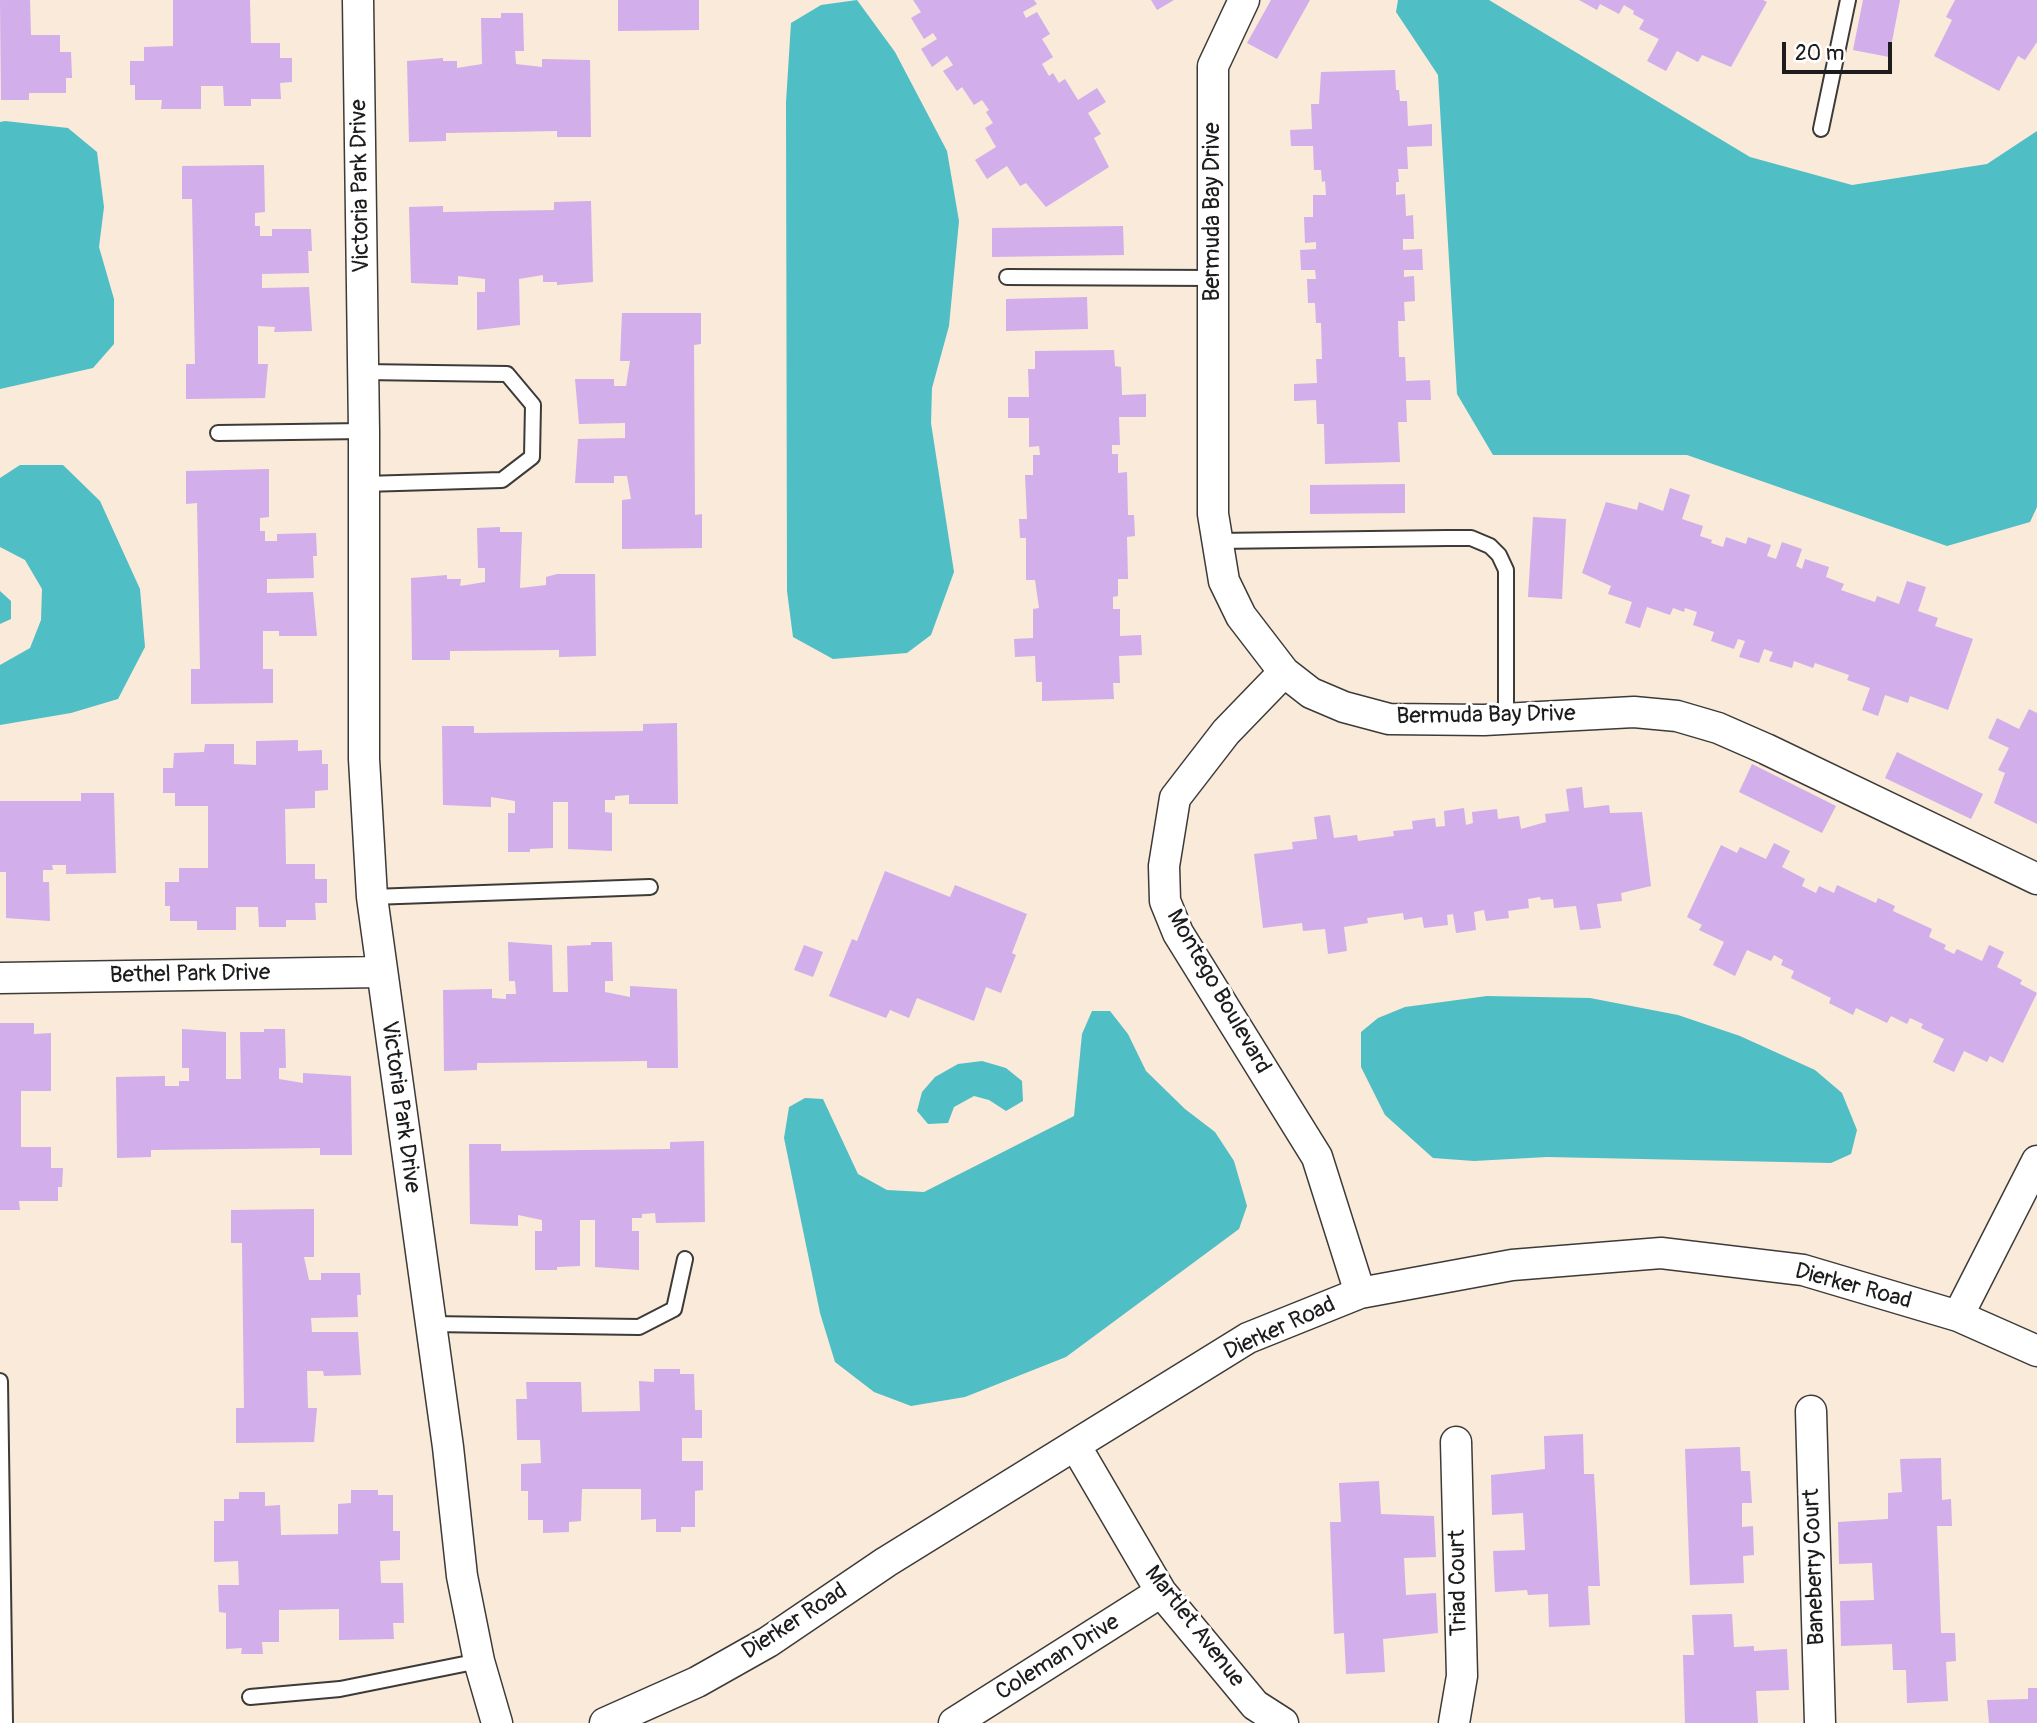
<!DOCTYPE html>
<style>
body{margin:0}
#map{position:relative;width:2037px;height:1723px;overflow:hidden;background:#f9ead9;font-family:Pangolin,sans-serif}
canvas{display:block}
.scale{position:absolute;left:1782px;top:42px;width:110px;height:32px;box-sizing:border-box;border:4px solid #1c1c1c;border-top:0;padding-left:9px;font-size:21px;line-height:24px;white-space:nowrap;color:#1c1c1c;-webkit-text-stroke:5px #fff;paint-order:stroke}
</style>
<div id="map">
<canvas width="2037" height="1723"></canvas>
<div class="scale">20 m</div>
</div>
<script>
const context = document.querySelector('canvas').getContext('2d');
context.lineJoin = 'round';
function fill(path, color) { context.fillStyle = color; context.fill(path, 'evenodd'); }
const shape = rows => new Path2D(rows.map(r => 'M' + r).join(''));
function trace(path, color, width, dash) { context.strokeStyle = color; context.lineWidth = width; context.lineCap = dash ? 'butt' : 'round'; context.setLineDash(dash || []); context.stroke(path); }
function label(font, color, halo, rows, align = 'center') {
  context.font = font + ' Pangolin,sans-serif'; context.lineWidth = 6; context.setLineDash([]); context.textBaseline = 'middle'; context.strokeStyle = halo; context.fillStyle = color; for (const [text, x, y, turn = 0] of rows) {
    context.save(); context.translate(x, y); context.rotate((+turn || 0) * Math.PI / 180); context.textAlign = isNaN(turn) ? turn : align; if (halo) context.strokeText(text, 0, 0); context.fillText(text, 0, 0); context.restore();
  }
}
fill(shape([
 [857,0,895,52,947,151,959,221,949,326,932,388,931,423,954,572,931,635,907,653,833,659,793,637,787,591,786,102,791,23,821,5],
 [1398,0,1489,0,1750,157,1852,185,1987,164,2037,131,2037,507,2030,522,1947,546,1687,455,1493,455,1457,394,1438,75,1396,12],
 [5,121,68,128,97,152,104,207,99,247,114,299,114,344,93,368,0,389,0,122],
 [20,465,63,465,100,501,140,589,145,647,118,699,71,713,0,725,0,665,30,648,41,620,42,589,25,560,0,547,0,478],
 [0,591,11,601,11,619,0,624],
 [1487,996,1590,998,1678,1015,1740,1036,1815,1070,1842,1093,1857,1130,1851,1154,1831,1163,1547,1157,1474,1161,1433,1158,1385,1115,1361,1067,1361,1032,1378,1018,1405,1007],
 [1092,1011,1110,1011,1128,1034,1146,1071,1185,1109,1215,1132,1234,1161,1247,1206,1239,1229,1066,1357,965,1397,911,1406,874,1392,835,1362,820,1313,784,1138,789,1107,805,1098,823,1099,858,1174,887,1190,924,1192,1074,1116,1082,1034],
 [982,1061,1006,1068,1022,1081,1023,1101,1006,1111,989,1100,974,1096,954,1107,948,1123,928,1124,917,1111,922,1092,935,1077,958,1064]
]), '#4fbec5');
fill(shape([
 [0,0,30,0,31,35,60,35,60,52,71,52,72,78,66,78,66,93,29,93,29,100,1,100],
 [173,0,250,0,251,43,280,43,280,58,292,58,292,82,280,83,281,99,251,99,251,106,224,106,223,86,201,86,201,109,161,109,162,100,135,100,135,85,130,85,130,61,144,61,144,47,173,46],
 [618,0,699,0,699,30,618,31],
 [913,0,1034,0,1037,4,1023,12,1026,18,1037,12,1050,34,1042,39,1053,57,1042,64,1049,76,1053,73,1059,83,1065,79,1078,100,1097,88,1106,102,1088,113,1101,134,1094,138,1109,167,1046,207,1026,183,1020,186,1007,166,987,179,975,160,996,147,985,128,993,123,986,112,989,110,982,100,974,105,962,87,957,91,943,71,953,65,947,56,932,67,921,49,937,39,933,33,924,39,911,18,921,12],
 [1151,0,1174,0,1157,10],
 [1271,0,1310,0,1277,59,1247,43],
 [1579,0,1763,0,1767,2,1731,67,1702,55,1698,62,1677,51,1666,71,1647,61,1659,39,1639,29,1644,20,1633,14,1634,11,1624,5,1619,14,1600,4,1597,10],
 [1863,0,1900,0,1889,57,1853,50],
 [1955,0,2037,0,2037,42,2025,60,2018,56,1999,91,1934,56,1952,20,1946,17],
 [501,13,523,13,524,51,515,51,516,64,542,67,542,59,590,60,591,137,557,137,557,131,446,133,446,141,409,142,407,61,443,58,443,61,457,61,457,68,482,64,481,18,501,18],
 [1395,70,1396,90,1399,90,1400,101,1407,101,1408,126,1432,124,1432,146,1407,147,1408,169,1398,169,1399,182,1396,182,1396,195,1405,194,1406,216,1413,215,1414,239,1403,239,1403,250,1422,249,1423,270,1404,270,1404,277,1414,276,1415,301,1404,302,1405,321,1398,321,1399,357,1405,357,1406,381,1430,380,1431,400,1406,400,1407,422,1398,422,1400,462,1325,464,1324,424,1317,424,1316,400,1294,401,1294,384,1317,383,1316,359,1322,359,1321,323,1316,323,1315,303,1308,303,1307,279,1316,279,1315,270,1301,270,1300,250,1316,249,1316,242,1305,243,1304,217,1313,217,1313,195,1326,195,1325,181,1322,182,1321,170,1314,170,1313,146,1291,146,1290,130,1312,129,1311,104,1319,104,1321,72],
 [264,165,265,212,255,213,255,226,260,226,260,236,272,236,272,229,311,229,312,251,308,251,309,273,262,274,262,288,309,287,312,331,274,332,275,327,258,326,258,364,268,364,265,398,186,399,186,364,195,364,192,199,182,199,182,166],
 [591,201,593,282,557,285,557,282,543,282,543,275,519,279,520,325,477,330,477,292,485,292,485,279,458,276,458,285,411,283,409,207,443,206,443,212,554,210,554,202],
 [1123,226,1124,255,992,257,992,228],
 [1087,297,1088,329,1006,331,1006,299],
 [622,313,701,313,701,344,694,345,695,515,702,514,702,548,622,549,622,500,631,499,627,476,614,476,614,483,575,483,578,439,625,438,625,423,579,424,575,379,614,379,614,386,626,386,630,361,620,361],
 [1114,350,1115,366,1121,367,1122,395,1146,394,1146,417,1119,417,1120,445,1112,445,1112,454,1118,454,1118,473,1127,472,1128,515,1134,515,1135,536,1127,537,1128,579,1118,579,1118,596,1113,597,1113,609,1120,609,1120,636,1141,635,1142,655,1119,656,1120,683,1113,683,1114,699,1042,701,1042,682,1036,682,1035,656,1015,657,1014,639,1033,638,1033,609,1039,608,1035,580,1026,580,1026,538,1020,538,1019,519,1027,519,1025,475,1033,475,1033,455,1040,455,1039,446,1029,447,1029,418,1008,418,1008,397,1029,397,1028,369,1035,369,1035,351],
 [269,469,269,517,260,518,260,531,265,531,265,541,277,541,277,534,316,533,317,556,313,556,314,578,267,579,267,593,313,592,317,636,279,636,279,631,263,631,263,669,273,669,273,703,191,704,191,669,200,669,197,503,186,504,186,471],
 [1405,484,1405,513,1310,514,1310,485],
 [1670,488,1690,495,1682,519,1703,526,1700,536,1712,540,1711,543,1723,547,1726,537,1746,544,1748,537,1771,545,1767,556,1776,559,1782,542,1802,549,1796,566,1802,569,1805,559,1829,567,1826,577,1844,584,1841,590,1875,602,1877,596,1899,604,1907,581,1926,587,1918,611,1938,618,1935,626,1973,639,1948,710,1910,696,1908,703,1885,695,1878,716,1862,710,1870,688,1847,680,1849,675,1815,663,1813,668,1794,661,1792,668,1769,661,1773,652,1764,649,1759,663,1739,657,1745,641,1738,639,1734,649,1711,641,1714,632,1693,625,1697,612,1685,608,1684,612,1673,608,1670,615,1647,607,1640,628,1625,623,1632,602,1608,594,1611,586,1582,573,1606,502,1637,510,1639,502,1663,511],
 [1533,517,1566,519,1562,599,1528,597],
 [500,527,500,532,522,532,520,588,546,585,546,577,557,574,595,574,596,656,559,657,559,650,450,651,450,660,412,660,411,578,447,575,447,579,461,579,460,586,485,582,485,568,478,568,477,528],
 [2029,709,2037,713,2037,824,1994,803,2005,773,1998,770,2009,748,1988,738,1997,718,2019,729],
 [677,723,678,804,629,804,629,795,615,796,615,800,605,800,605,812,612,813,612,851,568,849,568,802,553,802,553,848,530,849,530,852,508,852,508,813,515,813,515,801,491,797,491,807,443,805,442,726,474,726,474,733,643,731,643,724],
 [298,740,298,751,322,750,322,764,328,764,328,790,315,791,315,808,285,809,286,864,315,864,315,879,327,879,327,903,315,903,316,920,286,920,286,927,259,927,258,907,236,907,236,930,197,930,197,921,170,921,170,906,165,906,165,882,179,882,179,868,208,868,208,806,175,806,175,793,163,793,163,768,173,768,174,753,204,752,205,744,234,744,234,764,256,765,256,741],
 [1897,752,1983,794,1971,819,1885,778],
 [1752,764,1836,806,1822,833,1739,792],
 [1582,787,1584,808,1609,805,1610,813,1642,812,1651,886,1621,893,1622,901,1597,904,1601,928,1580,930,1576,906,1554,908,1553,899,1541,900,1540,897,1528,899,1529,908,1508,911,1509,918,1486,921,1484,910,1474,912,1476,930,1456,933,1453,914,1447,915,1448,925,1424,928,1422,917,1404,920,1403,913,1367,918,1368,923,1344,927,1347,951,1328,954,1325,929,1303,931,1302,923,1263,928,1254,854,1293,849,1292,842,1317,839,1314,817,1330,815,1334,838,1357,835,1358,841,1394,836,1393,831,1413,829,1412,821,1435,818,1436,827,1445,826,1444,811,1464,808,1466,825,1473,823,1472,812,1497,809,1498,819,1519,816,1521,829,1546,822,1545,814,1569,811,1566,789],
 [81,793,114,793,116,873,66,874,66,865,52,865,53,870,43,870,43,882,49,882,50,921,6,918,6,872,0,872,0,801,81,801],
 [1774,843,1790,851,1782,867,1805,879,1802,886,1816,893,1819,886,1834,893,1837,885,1876,903,1878,898,1895,906,1893,911,1932,929,1929,937,1946,945,1944,949,1954,954,1957,949,1982,961,1989,945,2004,952,1997,967,2022,980,2020,984,2037,993,2003,1063,1990,1056,1987,1062,1964,1051,1954,1072,1933,1062,1944,1039,1921,1028,1923,1024,1910,1018,1907,1024,1891,1016,1887,1023,1856,1008,1853,1015,1829,1003,1831,998,1791,978,1794,971,1781,965,1783,960,1774,955,1771,961,1747,950,1735,976,1713,965,1724,942,1699,930,1702,925,1687,917,1721,845,1737,853,1740,847,1766,859],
 [885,871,950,897,955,885,1027,914,1012,953,1016,955,1001,993,986,987,974,1021,917,998,909,1018,890,1010,886,1018,829,996,852,939,857,941],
 [508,942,552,945,553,992,568,992,567,946,591,945,591,942,612,942,613,981,605,981,605,992,630,997,630,986,677,989,678,1068,647,1068,647,1061,477,1063,477,1070,444,1071,443,990,492,989,492,998,506,999,506,994,516,994,515,981,509,981],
 [804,945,823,952,813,977,794,970],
 [0,1023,34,1023,34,1034,51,1033,51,1091,21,1091,21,1147,51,1147,51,1168,63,1168,62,1187,58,1187,58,1201,19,1201,20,1210,0,1210],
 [182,1029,226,1032,226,1079,241,1079,240,1032,264,1032,264,1029,285,1029,286,1068,279,1068,279,1079,303,1083,303,1073,351,1076,352,1155,320,1155,320,1148,151,1150,151,1157,117,1158,116,1077,165,1076,165,1086,179,1086,179,1081,189,1081,189,1068,182,1068],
 [704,1141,705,1222,656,1223,655,1213,642,1214,642,1218,632,1218,632,1231,639,1231,639,1270,595,1267,595,1220,580,1220,580,1266,557,1267,557,1270,535,1270,535,1231,542,1231,542,1220,518,1215,518,1226,470,1224,469,1144,501,1144,501,1151,670,1149,670,1142],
 [314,1209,314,1257,304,1257,309,1280,321,1280,321,1273,360,1273,361,1295,357,1295,358,1317,311,1318,312,1332,358,1332,361,1375,324,1376,323,1371,307,1371,308,1408,317,1408,314,1442,236,1443,236,1408,244,1408,242,1243,231,1243,231,1210],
 [654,1369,680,1369,680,1374,694,1374,695,1410,702,1410,702,1438,682,1438,682,1461,703,1461,703,1490,695,1491,695,1527,681,1527,681,1532,656,1532,656,1519,641,1520,641,1489,582,1489,581,1521,569,1522,569,1532,543,1533,543,1520,528,1520,528,1491,521,1491,521,1464,541,1463,540,1440,517,1440,516,1399,527,1399,526,1382,581,1382,582,1412,640,1411,639,1381,654,1382],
 [1583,1434,1584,1474,1594,1474,1600,1586,1588,1586,1590,1625,1549,1627,1548,1594,1528,1595,1527,1590,1495,1592,1493,1551,1525,1550,1523,1513,1492,1515,1491,1475,1545,1469,1544,1436],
 [1740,1447,1741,1471,1750,1471,1752,1503,1742,1503,1742,1527,1753,1526,1754,1555,1743,1556,1744,1583,1690,1585,1685,1449],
 [1941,1458,1942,1500,1951,1499,1952,1526,1937,1526,1941,1633,1955,1633,1956,1661,1946,1662,1948,1701,1907,1703,1906,1670,1893,1670,1892,1644,1841,1646,1840,1601,1874,1600,1872,1563,1839,1564,1838,1522,1888,1519,1888,1493,1902,1492,1900,1459],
 [1379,1481,1381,1514,1434,1516,1436,1557,1404,1558,1406,1595,1436,1593,1438,1633,1383,1639,1385,1672,1346,1674,1344,1633,1334,1634,1330,1522,1341,1522,1339,1483],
 [351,1490,378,1490,378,1495,393,1495,393,1531,400,1531,400,1560,380,1561,381,1583,403,1583,404,1623,393,1623,394,1639,339,1640,339,1609,279,1610,279,1642,262,1642,263,1654,241,1654,242,1648,226,1649,226,1613,219,1612,218,1585,239,1585,238,1561,214,1562,214,1521,224,1521,224,1499,239,1499,239,1492,265,1492,265,1506,280,1505,281,1535,338,1534,338,1504,351,1503],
 [1732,1614,1734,1647,1754,1646,1754,1651,1787,1649,1789,1690,1756,1691,1758,1723,1685,1723,1683,1655,1694,1655,1692,1615],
 [2028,1688,2037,1688,2037,1723,1989,1723,1987,1700,2028,1699]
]), '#d2aeea');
const lane = shape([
 [1821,129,1848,0],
 [1007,277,1212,278],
 [363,372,507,374,533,405,532,457,502,480,364,484],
 [218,433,364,431],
 [1216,541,1447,538,1471,538,1490,546,1499,555,1506,570,1506,719],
 [372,897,650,887],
 [430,1324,639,1327,674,1309,685,1259],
 [0,1381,5,1723],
 [250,1697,340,1689,479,1661]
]);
const street = shape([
 [358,0,364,431,364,759,372,897,448,1447,462,1576,479,1661,497,1723],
 [1244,0,1213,66,1213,514,1224,581,1241,616,1284,672,1311,693,1344,707,1389,719,1484,720,1634,712,1677,716,1718,728,1766,749,2037,879],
 [1284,672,1226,732,1175,798,1164,866,1165,901,1178,933,1317,1157,1360,1293],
 [0,978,381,972],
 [1958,1316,2037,1161],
 [1811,1411,1820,1723],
 [1075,1445,1161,1592,1255,1705,1283,1723],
 [605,1723,697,1682,768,1642,886,1562,1248,1338,1360,1293,1512,1265,1661,1253,1803,1270,1958,1316,2037,1351],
 [954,1723,1161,1592],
 [1454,1723,1462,1676,1456,1442]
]);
trace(lane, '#3d3b38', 18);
trace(street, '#3d3b38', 33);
trace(lane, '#fff', 14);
trace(street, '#fff', 30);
label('23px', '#1c1c1c', '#fff', [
 ["Victoria Park Drive",361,186,-91],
 ["Bermuda Bay Drive",1213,212,-90],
 ["Bermuda Bay Drive",1486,716,-1],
 ["Bethel Park Drive",190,975,-1],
 ["Montego Boulevard",1218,992,60],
 ["Victoria Park Drive",400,1107,82],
 ["Dierker Road",1853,1287,15],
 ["Dierker Road",1280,1329,-25],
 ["Baneberry Court",1815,1567,-92],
 ["Triad Court",1459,1583,-91],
 ["Dierker Road",795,1622,-33],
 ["Martlet Avenue",1194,1627,52],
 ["Coleman Drive",1058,1658,-32]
]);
</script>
